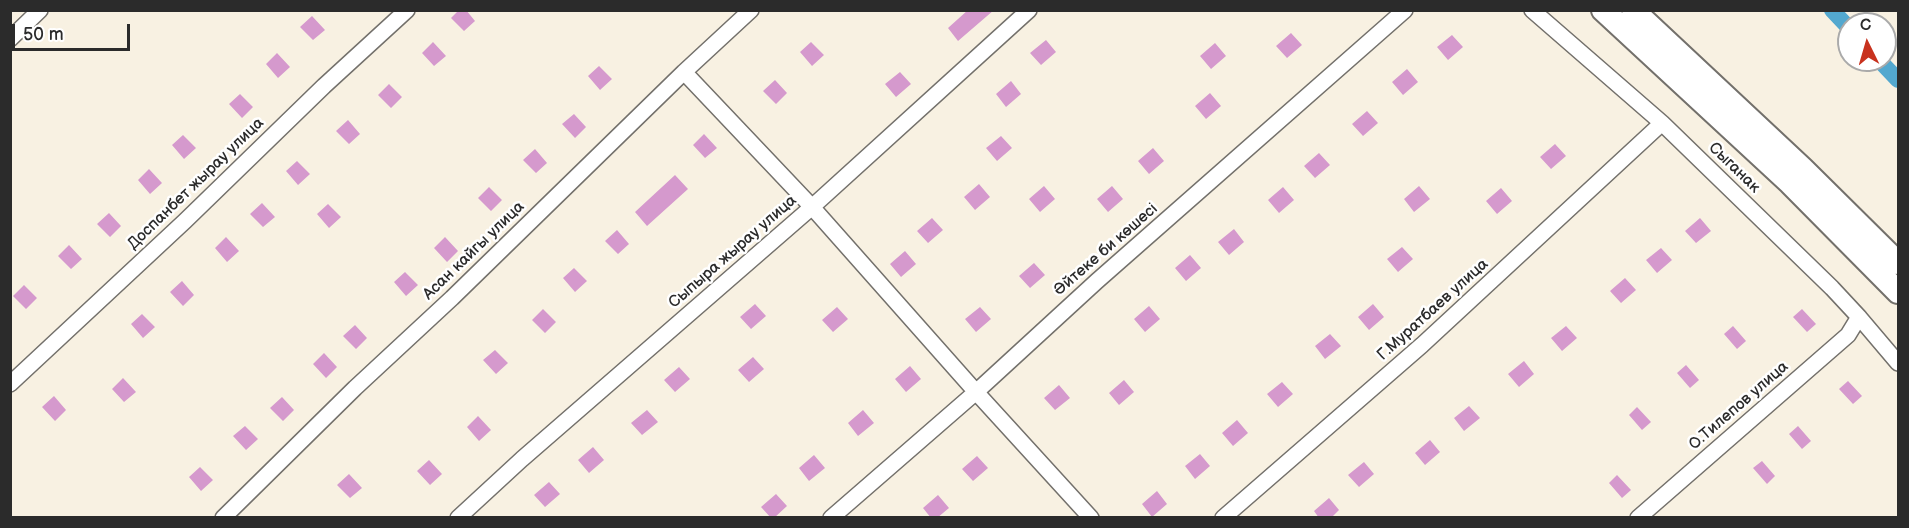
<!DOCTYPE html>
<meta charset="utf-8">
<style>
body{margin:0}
#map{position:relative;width:1909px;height:528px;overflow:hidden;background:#f8f1e2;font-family:"Balsamiq Sans",sans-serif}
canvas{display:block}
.frame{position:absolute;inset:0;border:12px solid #2b2b2b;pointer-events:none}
.north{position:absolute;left:1837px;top:12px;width:60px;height:60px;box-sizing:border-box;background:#fff;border:2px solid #aaa;border-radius:50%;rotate:355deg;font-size:16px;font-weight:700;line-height:24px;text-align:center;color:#2b2b2b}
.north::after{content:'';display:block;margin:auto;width:21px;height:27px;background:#c8321e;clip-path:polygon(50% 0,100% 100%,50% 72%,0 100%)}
.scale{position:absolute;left:12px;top:24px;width:118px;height:27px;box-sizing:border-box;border:3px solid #2b2b2b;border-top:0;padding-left:8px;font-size:18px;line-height:21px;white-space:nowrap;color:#2b2b2b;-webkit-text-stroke:4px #fff;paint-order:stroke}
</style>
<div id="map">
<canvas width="1909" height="528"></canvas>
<div class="frame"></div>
<div class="north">С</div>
<div class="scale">50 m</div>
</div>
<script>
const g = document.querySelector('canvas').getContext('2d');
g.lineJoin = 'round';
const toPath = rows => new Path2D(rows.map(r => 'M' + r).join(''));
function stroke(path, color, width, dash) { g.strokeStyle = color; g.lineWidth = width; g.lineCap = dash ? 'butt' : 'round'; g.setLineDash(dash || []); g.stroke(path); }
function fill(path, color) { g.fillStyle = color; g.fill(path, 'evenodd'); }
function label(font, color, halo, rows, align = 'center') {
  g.font = font + ' "Balsamiq Sans",sans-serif'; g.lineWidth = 5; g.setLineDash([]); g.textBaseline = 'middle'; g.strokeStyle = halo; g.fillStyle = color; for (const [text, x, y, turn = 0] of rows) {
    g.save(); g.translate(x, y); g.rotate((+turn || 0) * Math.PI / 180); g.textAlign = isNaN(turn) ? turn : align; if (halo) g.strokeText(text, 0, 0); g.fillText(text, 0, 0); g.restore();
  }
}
const canal = toPath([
 [1832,10,1849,28],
 [1879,60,1898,80]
]);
const building = toPath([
 [459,10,466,10,475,21,464,31,451,18],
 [968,10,994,10,958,41,948,28],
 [312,16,325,30,313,40,300,27],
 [1291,33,1302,45,1287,58,1276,46],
 [1452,35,1463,47,1448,60,1437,47],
 [1046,40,1056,52,1041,65,1030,53],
 [433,42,446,56,434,66,422,53],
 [811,42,824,55,812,66,800,52],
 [1215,43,1226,56,1211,69,1200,56],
 [277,53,290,67,278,78,266,64],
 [599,66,612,79,600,90,588,76],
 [1407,69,1418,82,1403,95,1392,82],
 [900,72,911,84,896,97,885,84],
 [775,80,787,93,776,104,763,91],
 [1011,81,1021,94,1006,107,996,94],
 [389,84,402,97,391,108,378,95],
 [1210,93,1221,106,1206,119,1195,106],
 [240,94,253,107,242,118,229,104],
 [1367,111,1378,123,1363,136,1352,124],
 [574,114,586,127,575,138,562,124],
 [348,120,360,134,349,144,336,131],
 [704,134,717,148,705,158,693,145],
 [183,135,196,148,184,159,172,145],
 [1001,136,1012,148,997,161,986,148],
 [1555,144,1566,156,1551,169,1540,157],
 [1153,148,1164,161,1149,174,1138,161],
 [535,149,547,163,536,173,523,160],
 [1319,153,1330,165,1315,178,1304,166],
 [297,161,310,174,298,185,286,171],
 [149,169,162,183,150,194,138,180],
 [675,175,688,189,647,226,635,212],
 [979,184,990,197,975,210,964,197],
 [1044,186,1055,199,1040,212,1029,199],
 [1112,186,1123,199,1108,212,1097,199],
 [1419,186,1430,199,1414,212,1404,199],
 [489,187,502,200,491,211,478,198],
 [1283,187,1294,200,1279,213,1268,200],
 [1501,188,1512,201,1497,214,1486,201],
 [262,203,275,217,263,227,250,214],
 [328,204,341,217,329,228,317,214],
 [109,213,121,226,110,237,97,224],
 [932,218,943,230,928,243,917,231],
 [1700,218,1711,231,1696,243,1685,231],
 [1234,229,1244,242,1229,255,1218,242],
 [617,230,629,244,618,254,605,241],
 [226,237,239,251,227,262,215,248],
 [445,237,458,251,447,262,434,248],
 [69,245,82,259,71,269,58,256],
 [1402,247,1413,259,1398,272,1387,259],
 [1661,248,1672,260,1657,273,1646,260],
 [905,251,916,264,901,277,890,264],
 [1190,255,1201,268,1186,281,1175,268],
 [1034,263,1045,275,1030,288,1019,276],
 [574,268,587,281,575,292,563,278],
 [405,272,418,285,406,296,394,282],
 [1625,278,1636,290,1621,303,1610,291],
 [182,281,194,295,183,306,170,292],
 [24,285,37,298,26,309,13,296],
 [755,304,766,316,751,329,740,317],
 [1373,304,1384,317,1369,330,1358,317],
 [1149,306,1160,319,1145,332,1134,319],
 [837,307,848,319,833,332,822,320],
 [980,307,991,319,976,332,965,319],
 [543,309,556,322,545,333,532,320],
 [1802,309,1816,324,1807,332,1793,317],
 [142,314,155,327,143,338,131,324],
 [355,325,367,338,356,349,343,336],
 [1566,326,1577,338,1562,351,1551,338],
 [1733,326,1746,341,1737,349,1724,334],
 [1330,334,1341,346,1325,359,1315,346],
 [495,350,508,363,496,374,483,360],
 [324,353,337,367,326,378,313,364],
 [753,357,764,369,749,382,738,370],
 [1524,361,1534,374,1519,387,1508,374],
 [1686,365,1699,380,1690,388,1677,373],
 [910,366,921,379,906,392,895,379],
 [679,367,690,379,675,392,664,380],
 [123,378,136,392,124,402,112,389],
 [1124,380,1134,392,1119,405,1109,393],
 [1848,381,1862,396,1853,404,1839,389],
 [1282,382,1293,394,1278,407,1267,394],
 [1059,385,1070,398,1055,410,1044,398],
 [54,396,66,410,55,421,42,407],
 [282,397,294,410,283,421,270,408],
 [1469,406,1480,418,1464,431,1454,418],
 [1637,407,1651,422,1642,430,1629,415],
 [647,410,658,422,642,435,631,423],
 [863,410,874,423,858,436,848,423],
 [478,416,491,430,479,441,467,427],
 [1237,420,1248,433,1233,446,1222,433],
 [245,426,258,439,246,450,233,436],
 [1798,426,1811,441,1802,449,1789,434],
 [1430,440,1440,452,1425,465,1415,453],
 [593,447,604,460,589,473,578,460],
 [1200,454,1210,466,1195,479,1185,466],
 [814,455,825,468,809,481,799,468],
 [977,456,988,468,973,481,962,469],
 [429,460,442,474,430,485,417,471],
 [1762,461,1775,476,1767,484,1753,468],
 [1364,462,1374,474,1359,487,1348,475],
 [200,467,213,480,201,491,189,477],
 [349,474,362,488,350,498,337,485],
 [1617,475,1631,490,1622,498,1609,483],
 [549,482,560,494,545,507,534,495],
 [1157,491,1167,504,1152,517,1142,504],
 [776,494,787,506,774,518,771,518,761,507],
 [938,495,949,508,937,518,931,518,923,508],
 [1329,498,1339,510,1331,518,1319,518,1314,511]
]);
const minor = toPath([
 [1532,10,1662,123,1832,288,1859,317,1898,363],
 [10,39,40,10],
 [684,72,812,207,976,392,1091,518],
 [10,384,185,221,324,86,407,10],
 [223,518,355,388,452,298,684,72,751,10],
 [458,518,522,459,812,207,1029,10],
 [831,518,976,392,1097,281,1405,10],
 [1223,518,1422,345,1662,123],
 [1638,518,1848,335,1859,317]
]);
const highway = toPath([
 [1603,10,1790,183,1898,292],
 [1633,10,1803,169,1898,263]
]);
const streetNames = [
 ["Сыганак",1734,168,44],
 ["Доспанбет жырау улица",196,184,-44],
 ["Әйтеке би көшесі",1106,250,-41],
 ["Асан кайгы улица",474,251,-44],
 ["Сыпыра жырау улица",733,252,-41],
 ["Г.Муратбаев улица",1433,310,-42],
 ["О.Тилепов улица",1739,406,-41]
];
stroke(canal, '#53a8cf', 16);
fill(building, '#d599cd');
stroke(minor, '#73706b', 18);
stroke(highway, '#73706b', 26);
stroke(minor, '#fff', 15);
stroke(highway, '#fff', 22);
label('16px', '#2b2b2b', '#fff', streetNames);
</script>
